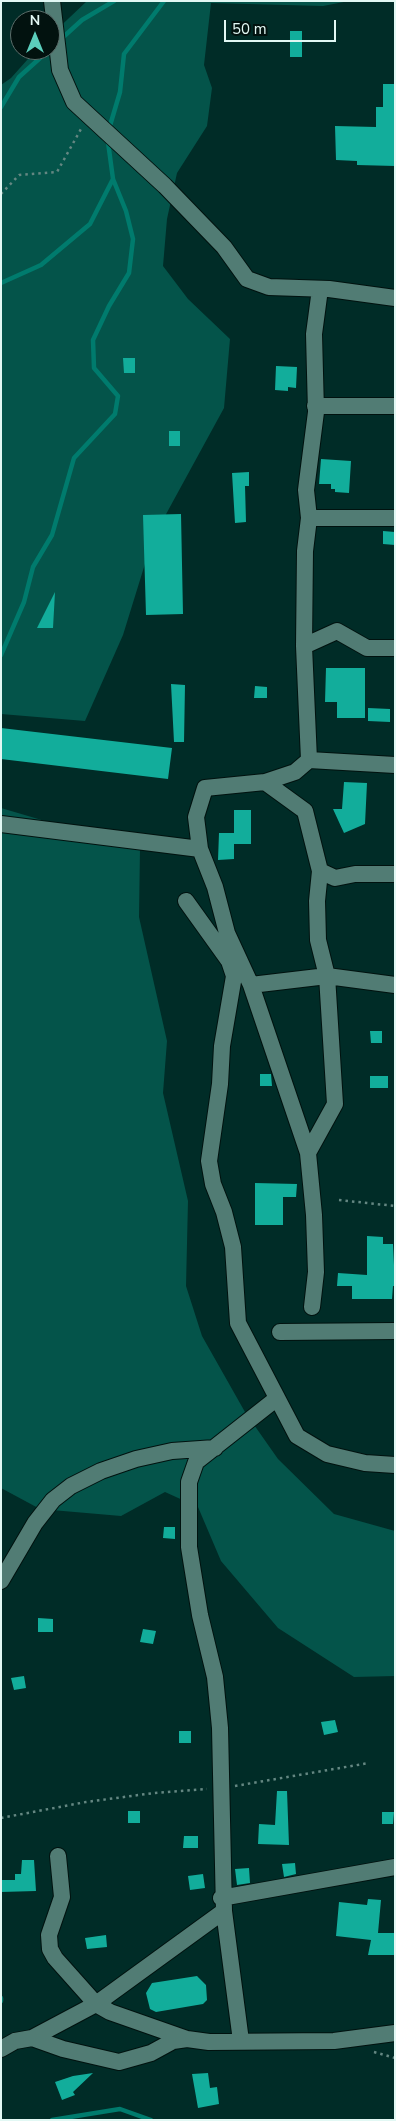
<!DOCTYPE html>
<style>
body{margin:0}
#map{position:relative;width:396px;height:2121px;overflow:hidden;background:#002c27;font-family:"Nunito Sans",sans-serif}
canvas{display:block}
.frame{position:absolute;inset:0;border:2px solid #e2f8f4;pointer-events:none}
.north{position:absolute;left:10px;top:10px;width:50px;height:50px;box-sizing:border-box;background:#02120f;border:1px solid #5c6e6b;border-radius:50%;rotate:0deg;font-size:14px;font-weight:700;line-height:20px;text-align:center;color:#e2f8f4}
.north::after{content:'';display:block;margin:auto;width:18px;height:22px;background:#5bcebc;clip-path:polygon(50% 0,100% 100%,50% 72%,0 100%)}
.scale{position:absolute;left:224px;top:20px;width:112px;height:22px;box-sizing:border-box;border:2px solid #e2f8f4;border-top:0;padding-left:6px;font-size:15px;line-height:18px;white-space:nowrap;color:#e2f8f4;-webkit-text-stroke:4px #02120f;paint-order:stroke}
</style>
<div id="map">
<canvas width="396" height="2121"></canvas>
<div class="frame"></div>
<div class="north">N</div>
<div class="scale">50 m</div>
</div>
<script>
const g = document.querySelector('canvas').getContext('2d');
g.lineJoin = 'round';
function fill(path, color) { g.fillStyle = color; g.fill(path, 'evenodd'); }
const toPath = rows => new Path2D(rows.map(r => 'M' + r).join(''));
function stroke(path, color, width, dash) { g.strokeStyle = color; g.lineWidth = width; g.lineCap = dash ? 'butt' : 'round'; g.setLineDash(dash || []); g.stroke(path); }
const green = toPath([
 [87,1,349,1,323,6,211,3,204,65,212,88,207,126,177,173,167,219,163,266,188,299,230,339,224,408,153,538,123,635,85,721,1,714,1,85,11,78,36,50,50,50,50,36],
 [1,808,140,849,139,917,167,1041,163,1093,188,1201,186,1286,202,1336,245,1412,278,1459,334,1514,395,1531,395,1676,354,1677,278,1628,221,1561,198,1507,165,1492,121,1516,40,1509,1,1488]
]);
const stream = toPath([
 [60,40,82,20,114,1],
 [1,107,19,77,49,50],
 [109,129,120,92,124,54,164,1],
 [1,283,41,265,90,224,113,179],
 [1,655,24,602,33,567,52,535,74,458,115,414,118,396,94,368,93,340,109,306,129,273,133,239,126,211,113,179,108,142],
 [1,1998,1,2001],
 [52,2120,120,2109,151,2120]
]);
const building = toPath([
 [290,31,302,31,302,57,290,57],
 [383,84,395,84,395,166,357,165,357,161,336,160,335,126,376,127,376,107,383,107],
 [123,358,135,358,135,373,124,373],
 [276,366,297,367,296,388,288,387,288,391,275,390],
 [169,431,180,431,180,446,169,446],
 [321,459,351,461,349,493,335,492,335,489,331,489,331,484,319,484],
 [249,472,249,486,245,486,246,522,235,523,232,473],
 [181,514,183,614,146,615,143,515],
 [383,531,395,532,395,545,383,544],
 [55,592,53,628,37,628],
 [326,668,365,668,365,718,337,718,337,702,325,702],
 [171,684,185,685,184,742,174,742],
 [255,686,267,687,267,698,254,698],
 [368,708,390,709,390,722,368,721],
 [1,728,172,748,168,779,1,759],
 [344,782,367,783,365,824,344,833,333,809,342,809],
 [234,810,251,810,251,844,234,844,234,859,218,860,219,833,234,833],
 [370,1031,382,1031,382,1043,371,1043],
 [260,1074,271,1074,272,1086,260,1086],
 [370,1076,388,1076,388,1088,370,1088],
 [255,1183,297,1184,296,1197,283,1197,283,1225,255,1225],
 [367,1236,383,1237,383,1244,393,1244,395,1286,393,1286,392,1299,352,1299,352,1286,337,1286,338,1273,367,1275],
 [164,1527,175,1527,175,1539,163,1538],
 [38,1618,53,1619,53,1632,38,1632],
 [143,1629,156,1631,153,1644,140,1642],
 [24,1676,26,1688,14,1690,11,1678],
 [335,1720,338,1732,324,1735,321,1722],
 [179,1731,191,1731,191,1743,179,1743],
 [277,1791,287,1791,289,1845,258,1844,259,1824,275,1825],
 [128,1811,140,1811,140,1823,128,1823],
 [382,1812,394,1812,393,1824,382,1824],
 [184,1836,198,1836,198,1848,183,1848],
 [22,1860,34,1860,36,1891,1,1892,1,1880,15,1880,15,1874,21,1874],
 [295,1863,296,1874,284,1877,282,1864],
 [249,1868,250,1883,237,1885,235,1869],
 [203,1874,205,1888,190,1890,188,1876],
 [368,1899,381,1900,378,1933,395,1933,395,1955,368,1955,371,1940,336,1936,339,1902,367,1905],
 [106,1935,107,1947,87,1949,85,1938],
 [197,1976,206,1985,207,2000,203,2004,156,2012,150,2009,146,1993,152,1983],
 [93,2073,73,2092,75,2095,62,2100,55,2082,73,2076],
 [208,2073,210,2088,217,2087,219,2104,198,2108,192,2074]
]);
const path = toPath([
 [1,194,19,175,57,172,81,129],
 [339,1200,395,1206],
 [235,1786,369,1763],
 [1,1818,86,1802,154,1793,207,1789],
 [374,2052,395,2058]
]);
const minor = toPath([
 [52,1,60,70,74,102,165,186,224,247,247,279,269,287,329,289,395,298],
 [315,406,395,406],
 [309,518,395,518],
 [304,646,305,551,309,518,306,490,316,412,314,334,320,289],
 [309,760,395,765],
 [265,782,305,811,320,871,335,878,355,874,395,874],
 [1,824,200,849],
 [186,901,229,961,234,976,222,1046,220,1084,209,1161,213,1184,224,1212,233,1247,238,1323,297,1436,327,1454,365,1463,395,1465],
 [251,985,327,976,395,985],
 [308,1153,335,1104,327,976,318,940,317,901,320,871],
 [312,1307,316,1272,314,1215,308,1153,251,985,227,933,215,887,200,849,196,817,205,788,265,782,295,772,309,760,304,646,337,631,367,648,395,648],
 [280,1332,395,1331],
 [1,1581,35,1523,53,1500,71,1486,101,1471,136,1459,172,1451,215,1448],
 [58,1856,62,1897,49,1935,50,1949,55,1958,96,2004,110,2012,187,2039],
 [221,1898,395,1867],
 [32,2038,96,2004,224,1911],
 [241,2041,224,1911,220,1728,215,1677,200,1615,189,1547,189,1482,196,1462,276,1399],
 [1,2049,15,2041,32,2038,63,2049,119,2062,151,2053,173,2041,187,2039,209,2042,334,2041,395,2033]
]);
fill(green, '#04544a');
stroke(stream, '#007b6d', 4.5);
fill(building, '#12ad9b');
stroke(minor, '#00120f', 18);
stroke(path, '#648782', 2.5, [2.5, 4]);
stroke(minor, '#517c74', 16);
</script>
